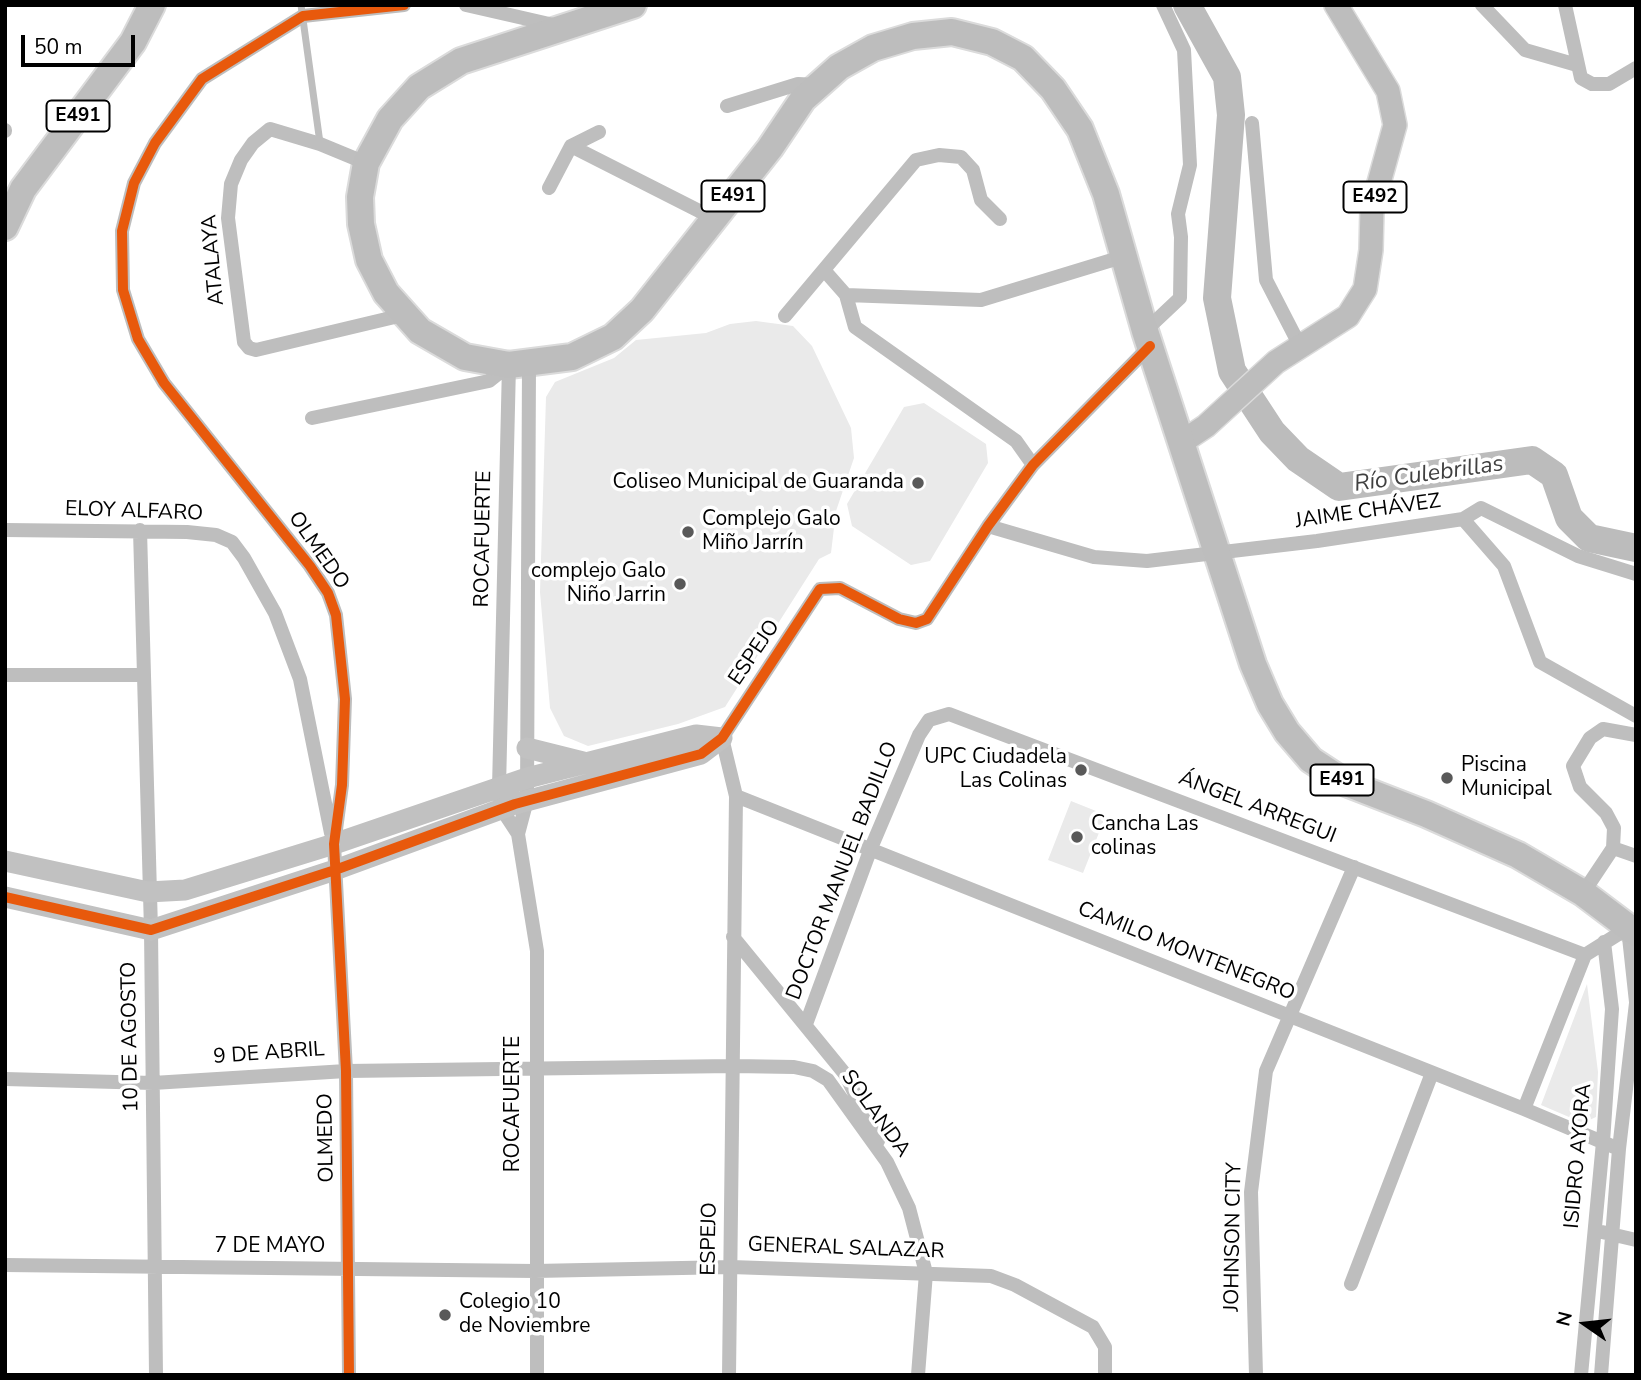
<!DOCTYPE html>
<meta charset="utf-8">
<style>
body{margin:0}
#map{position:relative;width:1641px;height:1380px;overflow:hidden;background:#fff;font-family:"Nunito Sans",sans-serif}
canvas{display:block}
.frame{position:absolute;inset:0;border:7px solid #000;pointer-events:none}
.north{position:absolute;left:1550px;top:1289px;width:70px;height:70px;-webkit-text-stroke:5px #fff;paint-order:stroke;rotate:284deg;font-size:19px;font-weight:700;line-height:28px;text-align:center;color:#000}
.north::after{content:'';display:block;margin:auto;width:24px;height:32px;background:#000;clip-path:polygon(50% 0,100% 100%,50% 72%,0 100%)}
.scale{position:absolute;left:21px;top:35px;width:114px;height:32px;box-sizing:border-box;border:4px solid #000;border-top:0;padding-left:9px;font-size:21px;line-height:24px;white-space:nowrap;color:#000;-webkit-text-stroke:5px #fff;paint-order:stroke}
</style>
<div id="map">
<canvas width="1641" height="1380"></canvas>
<div class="frame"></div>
<div class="north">N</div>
<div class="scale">50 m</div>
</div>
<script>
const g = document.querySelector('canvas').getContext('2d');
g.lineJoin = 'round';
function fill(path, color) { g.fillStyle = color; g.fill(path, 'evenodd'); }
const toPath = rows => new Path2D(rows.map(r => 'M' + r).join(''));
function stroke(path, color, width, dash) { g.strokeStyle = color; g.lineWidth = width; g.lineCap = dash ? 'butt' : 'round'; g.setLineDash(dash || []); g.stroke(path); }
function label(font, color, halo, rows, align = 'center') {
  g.font = font + ' "Nunito Sans",sans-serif'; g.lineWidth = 7; g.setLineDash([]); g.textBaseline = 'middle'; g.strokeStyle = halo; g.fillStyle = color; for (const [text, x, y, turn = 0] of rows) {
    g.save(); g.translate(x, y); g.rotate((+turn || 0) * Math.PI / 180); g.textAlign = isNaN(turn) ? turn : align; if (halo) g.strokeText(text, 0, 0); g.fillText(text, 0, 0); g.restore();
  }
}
const green = toPath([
 [756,321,793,326,812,346,851,428,854,458,836,511,831,553,819,559,725,707,678,724,588,746,564,736,550,708,540,592,546,397,555,382,614,358,636,340,706,333,730,324],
 [924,403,986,444,988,463,930,561,911,565,852,526,847,504,904,407],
 [1071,801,1106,815,1083,873,1048,860],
 [1587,984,1598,1072,1596,1117,1583,1123,1541,1105]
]);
const river = toPath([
 [1187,5,1227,77,1231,115,1217,298,1232,371,1272,432,1298,459,1339,487,1532,460,1554,475,1569,518,1589,538,1636,548]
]);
const lane = toPath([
 [301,5,320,143]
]);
const street = toPath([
 [466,5,558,26],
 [1482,5,1525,50,1577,65],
 [1565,5,1581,78,1592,84,1609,84,1636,68],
 [727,106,798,84,817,85],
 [1252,123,1266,280,1300,346],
 [5,130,5,131],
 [571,146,715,219],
 [366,163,320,144,270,129,253,143,241,160,231,184,228,218,244,342,249,348,256,350,403,315],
 [549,188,571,146,599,132],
 [824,270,846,295,981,300,1122,257],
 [846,295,855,327,1016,441,1033,465],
 [785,316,916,160,939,155,961,157,973,170,981,200,1000,219],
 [1145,331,1180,298,1181,237,1178,214,1190,165,1184,50,1163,5],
 [509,365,499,788,501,808,518,834,527,800,529,364],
 [312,418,489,381,509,365],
 [1463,519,1504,566,1540,662,1636,716],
 [988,526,1094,557,1147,561,1317,541,1463,519,1481,508,1578,556,1636,574],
 [5,530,187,532,216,535,232,542,244,558,275,613,300,679,331,833],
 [140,530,151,930,156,1375],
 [5,675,143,675],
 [736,796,1524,1109,1619,1149],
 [518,834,537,951,537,1375],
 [1613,848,1636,856],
 [1583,893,1613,848,1614,828,1606,813,1580,787,1573,766,1590,738,1603,729,1636,735],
 [733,937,845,1074,878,1141],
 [806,1024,871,848,919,735,929,720,949,714,1585,955],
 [5,1079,153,1083,346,1071,734,1066,794,1067,813,1071,828,1080,887,1162,909,1208,926,1273,918,1375],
 [1524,1109,1585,955,1628,928,1636,1002],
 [1602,1232,1636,1240],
 [5,1265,535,1271,731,1267,991,1276,1015,1285,1093,1327,1105,1347,1105,1375],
 [1351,1284,1432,1073],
 [349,1375,346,1071,334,844,342,785,345,699,336,615,328,593,310,566,164,383,138,339,123,290,122,231,134,183,155,143,202,79,303,16,404,5],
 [729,1375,736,796,722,738,820,589,840,588,899,619,916,623,927,619,988,526,1033,465,1150,346],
 [1256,1375,1251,1192,1266,1071,1354,867],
 [1581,1375,1603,1142,1612,1009,1604,942],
 [1601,1375,1619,1149,1636,1003]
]);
const secondary = toPath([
 [527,748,583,762],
 [5,861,148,892,185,890,334,844,527,778,696,735,722,738],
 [5,897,151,930,335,870,515,804,701,754,722,738]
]);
const primary = toPath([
 [1182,442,1206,426,1276,362,1348,316,1365,289,1371,250,1372,208,1395,125,1388,91,1336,5]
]);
const highway = toPath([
 [633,5,461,61,419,87,390,119,366,163,360,197,361,224,369,260,386,293,420,331,465,357,509,365,572,357,613,337,642,310,770,148,803,99,839,67,873,48,913,36,952,32,992,42,1023,58,1053,89,1080,129,1106,194,1145,331,1253,664,1270,704,1287,732,1311,760,1346,783,1426,814,1518,855,1583,893,1636,933],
 [5,227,23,189,133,42,152,5]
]);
const cycleway = toPath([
 [5,897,151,930,335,870,515,804,701,754,722,738,820,589,840,588,899,619,916,623,927,619,988,526,1033,465,1150,346],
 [349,1375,346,1071,334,844,342,785,345,699,336,615,328,593,310,566,164,383,138,339,123,290,122,231,134,183,155,143,202,79,303,16,404,5]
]);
const markers = [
 [918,483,7,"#595959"],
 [688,532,7,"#595959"],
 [680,584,7,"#595959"],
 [1081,770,7,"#595959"],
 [1447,778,7,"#595959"],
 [1077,837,7,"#595959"],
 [445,1315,7,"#595959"]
];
const shields = [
 [78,116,63],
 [733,196,63],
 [1375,197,63],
 [1342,780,63]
];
const shieldNames = [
 ["E491",78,116],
 ["E491",733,196],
 ["E492",1375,197],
 ["E491",1342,780]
];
const streetNames = [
 ["ATALAYA",214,260,-95],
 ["ELOY ALFARO",134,512,2],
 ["JAIME CHÁVEZ",1368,512,-8],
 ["ROCAFUERTE",484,539,-89],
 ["OLMEDO",318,551,55],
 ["ESPEJO",755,653,-56],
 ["ÁNGEL ARREGUI",1257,808,21],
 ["DOCTOR MANUEL BADILLO",843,871,-69],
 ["CAMILO MONTENEGRO",1186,952,22],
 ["10 DE AGOSTO",131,1037,-91],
 ["9 DE ABRIL",269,1054,-4],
 ["ROCAFUERTE",514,1104,-90],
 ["SOLANDA",875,1114,54],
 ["OLMEDO",327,1138,-91],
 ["ISIDRO AYORA",1579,1156,-85],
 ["JOHNSON CITY",1234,1237,-89],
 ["ESPEJO",710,1239,-89],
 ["7 DE MAYO",270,1247],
 ["GENERAL SALAZAR",846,1249,2]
];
const poiNames = [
 ["Coliseo Municipal de Guaranda",904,483,"right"],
 ["Complejo Galo",702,520],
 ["Miño Jarrín",702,544],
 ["complejo Galo",666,572,"right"],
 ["Niño Jarrin",666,596,"right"],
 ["UPC Ciudadela",1067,758,"right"],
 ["Las Colinas",1067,782,"right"],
 ["Piscina",1461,766],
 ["Municipal",1461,790],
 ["Cancha Las",1091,825],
 ["colinas",1091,849],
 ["Colegio 10",459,1303],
 ["de Noviembre",459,1327]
];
const waterNames = [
 ["Río Culebrillas",1429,475,-8]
];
fill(green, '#eaeaea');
stroke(river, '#bcbcbc', 28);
stroke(primary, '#dbdbdb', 26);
stroke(highway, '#dbdbdb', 30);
stroke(lane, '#bebebe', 7);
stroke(street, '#bebebe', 14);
stroke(secondary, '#c1c1c1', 21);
stroke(primary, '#bdbdbd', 23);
stroke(highway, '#bdbdbd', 26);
stroke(cycleway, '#e8590c', 10);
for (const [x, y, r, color] of markers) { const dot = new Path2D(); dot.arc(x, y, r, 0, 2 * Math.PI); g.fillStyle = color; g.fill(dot); stroke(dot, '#fff', 2.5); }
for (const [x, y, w] of shields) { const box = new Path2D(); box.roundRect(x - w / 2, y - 15.5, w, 31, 5); g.fillStyle = '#fff'; g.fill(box); stroke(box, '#000', 2); }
label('bold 19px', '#000', null, shieldNames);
label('21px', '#000', '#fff', streetNames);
label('21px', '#000', '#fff', poiNames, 'left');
label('italic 23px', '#404040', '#fff', waterNames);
</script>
